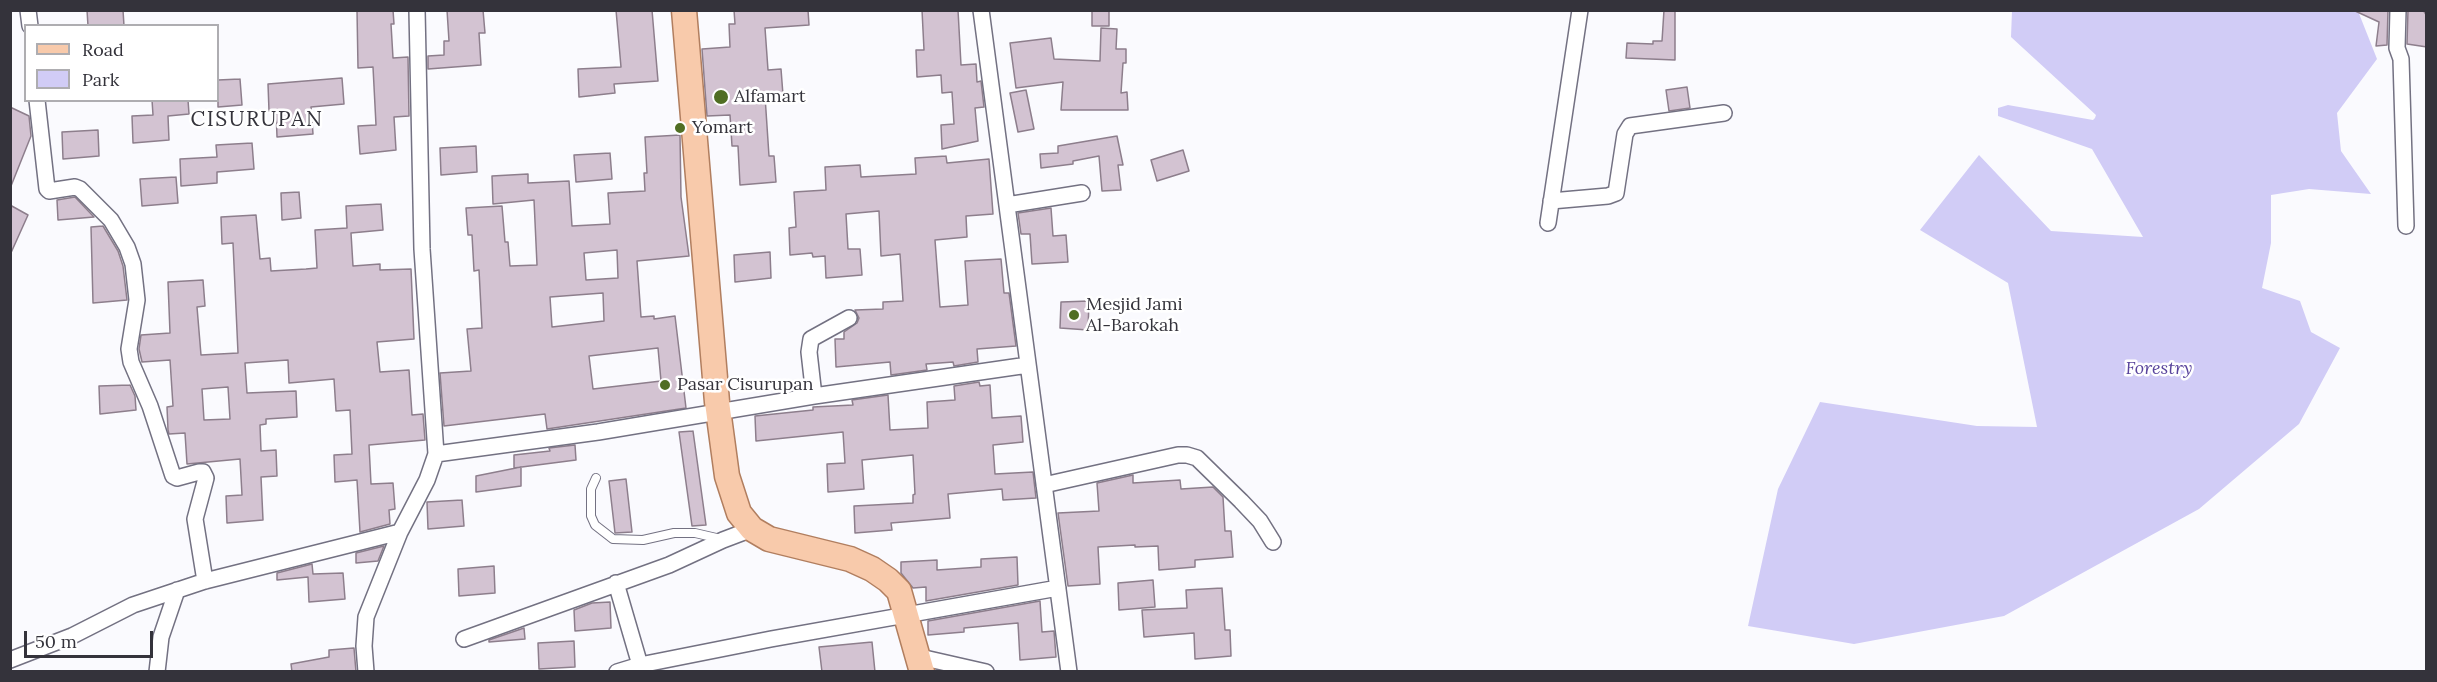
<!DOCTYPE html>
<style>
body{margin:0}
#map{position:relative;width:2437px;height:682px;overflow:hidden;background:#fafafe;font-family:Lora,serif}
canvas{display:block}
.frame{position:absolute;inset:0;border:12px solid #34333b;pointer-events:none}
.legend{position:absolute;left:24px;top:24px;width:195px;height:78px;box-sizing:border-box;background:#fff;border:2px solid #aeadb1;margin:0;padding:8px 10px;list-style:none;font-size:18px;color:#34333b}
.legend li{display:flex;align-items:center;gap:12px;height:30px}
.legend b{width:30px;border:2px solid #aeadb1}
.scale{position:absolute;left:24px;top:631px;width:129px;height:27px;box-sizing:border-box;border:3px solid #34333b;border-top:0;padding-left:8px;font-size:18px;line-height:21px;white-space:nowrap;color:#34333b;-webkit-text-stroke:4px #fff;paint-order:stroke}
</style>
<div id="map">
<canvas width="2437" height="682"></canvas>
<div class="frame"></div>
<ul class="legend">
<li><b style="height:8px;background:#f8caab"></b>Road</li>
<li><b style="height:16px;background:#d1ccf6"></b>Park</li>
</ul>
<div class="scale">50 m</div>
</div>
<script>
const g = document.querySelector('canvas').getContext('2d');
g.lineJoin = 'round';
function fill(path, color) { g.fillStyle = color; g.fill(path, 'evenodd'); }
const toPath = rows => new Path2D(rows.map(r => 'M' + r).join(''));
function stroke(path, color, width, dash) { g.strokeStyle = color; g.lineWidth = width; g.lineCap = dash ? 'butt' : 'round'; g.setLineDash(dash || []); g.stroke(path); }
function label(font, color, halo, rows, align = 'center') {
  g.font = font + ' Lora,serif'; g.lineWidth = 5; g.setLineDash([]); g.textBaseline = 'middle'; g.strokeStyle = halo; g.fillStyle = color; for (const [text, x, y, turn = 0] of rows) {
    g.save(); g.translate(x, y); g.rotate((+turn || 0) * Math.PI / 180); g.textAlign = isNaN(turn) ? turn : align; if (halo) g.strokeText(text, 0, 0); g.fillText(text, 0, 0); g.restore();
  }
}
const green = toPath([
 [2012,11,2358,11,2377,59,2337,113,2341,151,2371,194,2309,189,2271,195,2271,243,2262,288,2300,301,2311,332,2340,348,2299,424,2199,509,2004,616,1854,644,1748,626,1778,489,1820,402,1977,426,2037,427,2008,283,1920,230,1979,155,2051,231,2143,237,2092,149,1998,116,1998,108,2008,105,2093,120,2095,118,2096,115,2011,37]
]);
const building = toPath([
 [87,10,123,10,124,26,88,26,87,10],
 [357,10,393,10,394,24,391,24,393,58,408,57,409,116,394,117,396,150,360,154,358,126,376,125,373,67,358,68,357,10],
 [447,10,483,10,485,33,479,33,481,65,428,69,428,56,444,55,444,41,449,41,447,10],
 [616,10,652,10,658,81,614,84,615,93,579,97,578,69,621,67,616,10],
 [734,10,808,10,809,25,765,28,768,70,781,69,783,95,765,96,769,156,774,156,776,182,740,185,738,146,732,146,730,115,707,116,702,49,730,47,729,24,735,24,734,10],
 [922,10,958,10,961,65,976,64,977,82,981,81,984,107,975,108,978,141,942,149,941,125,954,124,952,92,942,93,941,75,917,77,916,50,924,50,922,10],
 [1092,10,1109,10,1109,26,1092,26,1092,10],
 [1664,10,1675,11,1675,60,1626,58,1627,43,1653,44,1653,41,1662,41,1664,10],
 [2353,10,2388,10,2387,45,2376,46,2379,22,2353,10],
 [2408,10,2423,10,2427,16,2427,47,2407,44,2408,10],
 [1101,28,1117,29,1116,49,1126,49,1126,63,1123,63,1121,93,1127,92,1128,110,1061,110,1063,82,1016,88,1010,43,1051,38,1054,59,1100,61,1101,28],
 [342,78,344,104,311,107,313,134,277,137,276,110,269,111,268,84,342,78],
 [240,79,242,105,218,107,218,80,240,79],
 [1687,87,1690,108,1669,111,1666,90,1687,87],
 [1026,90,1034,129,1018,132,1010,93,1026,90],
 [152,100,188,100,189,114,168,116,169,140,133,143,132,116,153,115,152,100],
 [10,107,29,116,31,136,11,186,10,107],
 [98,130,99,156,63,159,62,132,98,130],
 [680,135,681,197,689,256,637,261,641,317,654,316,654,319,675,316,686,408,547,429,545,414,444,426,440,373,471,371,467,329,482,328,479,270,474,271,472,235,468,235,466,208,502,206,505,242,508,242,510,266,537,265,534,200,493,204,492,176,528,174,528,183,569,181,572,226,610,224,608,193,645,191,644,173,647,173,645,137,680,135],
 [617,250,618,278,586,280,584,253,617,250],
 [603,293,604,321,552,327,550,297,603,293],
 [658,348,661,381,593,389,589,356,658,348],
 [1117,136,1123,165,1118,165,1121,190,1102,191,1099,156,1073,161,1073,164,1041,168,1040,154,1058,153,1058,146,1117,136],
 [252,143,254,169,217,172,217,183,181,186,180,159,217,157,216,145,252,143],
 [476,146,477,172,441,175,440,148,476,146],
 [1183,150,1189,171,1157,181,1151,160,1183,150],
 [610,153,612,179,576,182,574,155,610,153],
 [946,156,947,163,989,159,993,214,966,216,967,237,935,240,940,307,968,305,965,261,1001,259,1004,293,1009,293,1016,346,977,349,978,362,954,366,953,362,926,364,927,370,891,375,890,362,836,367,835,339,844,339,844,332,857,323,859,318,855,310,883,309,883,302,903,301,900,254,881,256,879,211,846,214,848,249,860,249,862,275,826,278,825,256,813,257,812,253,790,255,789,228,796,227,794,192,826,190,825,167,860,165,861,177,916,174,915,158,946,156],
 [176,177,178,203,142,206,140,179,176,177],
 [299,192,301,218,282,220,281,193,299,192],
 [75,197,94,217,58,220,57,200,75,197],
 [381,204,383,230,351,233,353,266,380,264,380,270,411,269,414,339,377,342,380,372,409,370,412,415,423,414,425,440,369,445,371,484,393,483,395,509,389,510,390,524,360,532,357,480,335,482,334,455,352,454,350,410,336,411,334,379,289,383,288,360,245,363,247,393,296,391,297,417,266,419,266,424,260,425,261,451,276,450,277,476,261,477,263,520,227,523,226,496,242,495,240,459,187,464,185,433,169,434,168,430,167,407,173,406,170,360,142,362,139,349,141,335,170,333,168,282,203,280,205,306,197,307,201,355,238,353,233,243,222,244,221,217,256,215,260,259,270,258,271,271,306,269,317,268,315,230,347,228,346,206,381,204],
 [228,387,230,419,204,420,202,389,228,387],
 [10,205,28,215,10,255,10,205],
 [1051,208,1053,236,1066,235,1068,262,1032,264,1030,234,1021,234,1018,213,1051,208],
 [103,226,118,251,123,266,127,300,93,303,91,227,103,226],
 [770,252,771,278,735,282,734,255,770,252],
 [1089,301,1088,330,1060,328,1061,302,1089,301],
 [979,382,980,386,990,385,992,418,1021,416,1023,442,993,445,995,474,1033,472,1036,498,1003,500,1002,489,948,494,950,518,891,523,892,530,855,533,854,506,913,503,913,495,915,494,913,455,862,460,864,489,828,492,827,464,845,463,843,432,756,441,755,416,813,410,813,407,853,405,852,400,888,395,890,430,928,428,927,402,955,400,954,386,979,382],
 [130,385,135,396,136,410,100,414,99,386,130,385],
 [693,431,706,525,692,526,679,432,693,431],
 [575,445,576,460,514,468,514,455,550,451,549,448,575,445],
 [521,467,521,486,476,492,476,476,521,467],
 [1133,475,1133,483,1180,480,1181,489,1213,487,1223,497,1225,531,1231,531,1233,557,1195,560,1195,567,1159,570,1158,546,1135,547,1135,545,1098,547,1100,584,1068,586,1058,513,1099,511,1097,483,1133,475],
 [626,479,632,532,615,533,609,481,626,479],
 [462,500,464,526,428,529,427,502,462,500],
 [384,546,378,561,356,563,356,553,384,546],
 [1017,557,1018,585,926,601,926,587,913,588,901,573,901,562,937,560,937,570,981,567,981,559,1017,557],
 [312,564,313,574,343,573,345,599,309,602,308,577,277,580,277,573,312,564],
 [494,566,495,593,459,596,458,569,494,566],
 [1153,580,1155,607,1119,610,1118,583,1153,580],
 [1222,588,1225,630,1230,630,1231,656,1195,659,1194,633,1144,637,1142,610,1187,608,1186,590,1222,588],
 [1040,601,1042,632,1054,631,1056,657,1020,660,1018,623,964,628,964,632,928,635,928,621,1040,601],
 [610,602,611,628,575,631,574,610,592,603,610,602],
 [524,628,525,639,489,642,489,640,524,628],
 [574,641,575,667,539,669,538,643,574,641],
 [872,642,875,672,822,672,819,647,872,642],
 [354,648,356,672,292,672,291,664,329,657,329,650,354,648]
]);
const service = toPath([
 [596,478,591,489,591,516,595,525,613,539,643,540,674,533,695,533,721,539]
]);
const minor = toPath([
 [28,10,30,26],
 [981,10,1069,672],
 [2398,10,2397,48,2401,59,2406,226],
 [37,100,47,189,49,191,75,187,80,189,111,220,127,247,133,264,137,300,129,349,131,362,150,406,173,476,177,478,199,472,203,472,206,478,195,519,205,581],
 [1551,201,1608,196,1616,193,1625,134,1630,126,1724,113],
 [1007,205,1082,193],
 [1548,223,1580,10],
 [814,396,809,352,811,339,849,318],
 [436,454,598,432,814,396,1028,365],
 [1044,485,1178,455,1187,455,1197,458,1241,501,1260,521,1273,542],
 [616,583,640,665,640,672],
 [464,639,669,565,723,540,752,529],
 [920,657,986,672],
 [10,660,72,636,133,605,205,581,400,532],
 [157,672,161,637,177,590],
 [366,672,364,646,366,617,400,532,427,480,436,454,422,249,417,10],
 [617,672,640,665,771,639,1058,588]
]);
const primary = toPath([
 [684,10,717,402,727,476,739,513,752,529,769,539,850,559,872,569,888,580,899,591,922,672]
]);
const markers = [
 [721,97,8,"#506e23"],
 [680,128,6,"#506e23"],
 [1074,315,6,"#506e23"],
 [665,385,6,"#506e23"]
];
const poiNames = [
 ["Alfamart",734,97],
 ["Yomart",692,128],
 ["Mesjid Jami",1086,305],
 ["Al-Barokah",1086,326],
 ["Pasar Cisurupan",677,385]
];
const parkNames = [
 ["Forestry",2159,369]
];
const quarterNames = [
 ["CISURUPAN",257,120]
];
fill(green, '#d1ccf6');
fill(building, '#d3c3d2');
stroke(building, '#8d7e8c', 1.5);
stroke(service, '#737182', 10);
stroke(minor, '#737182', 18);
stroke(primary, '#b17e5f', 27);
stroke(service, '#fff', 8);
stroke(minor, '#fff', 15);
stroke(primary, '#f8caab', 24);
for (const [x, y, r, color] of markers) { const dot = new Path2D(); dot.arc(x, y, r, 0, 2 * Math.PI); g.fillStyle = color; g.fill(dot); stroke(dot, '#fff', 2); }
label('18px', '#34333b', '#fff', poiNames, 'left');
label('italic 18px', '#59449c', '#fff', parkNames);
g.letterSpacing = '1.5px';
label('21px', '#34333b', '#fff', quarterNames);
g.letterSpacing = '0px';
</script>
